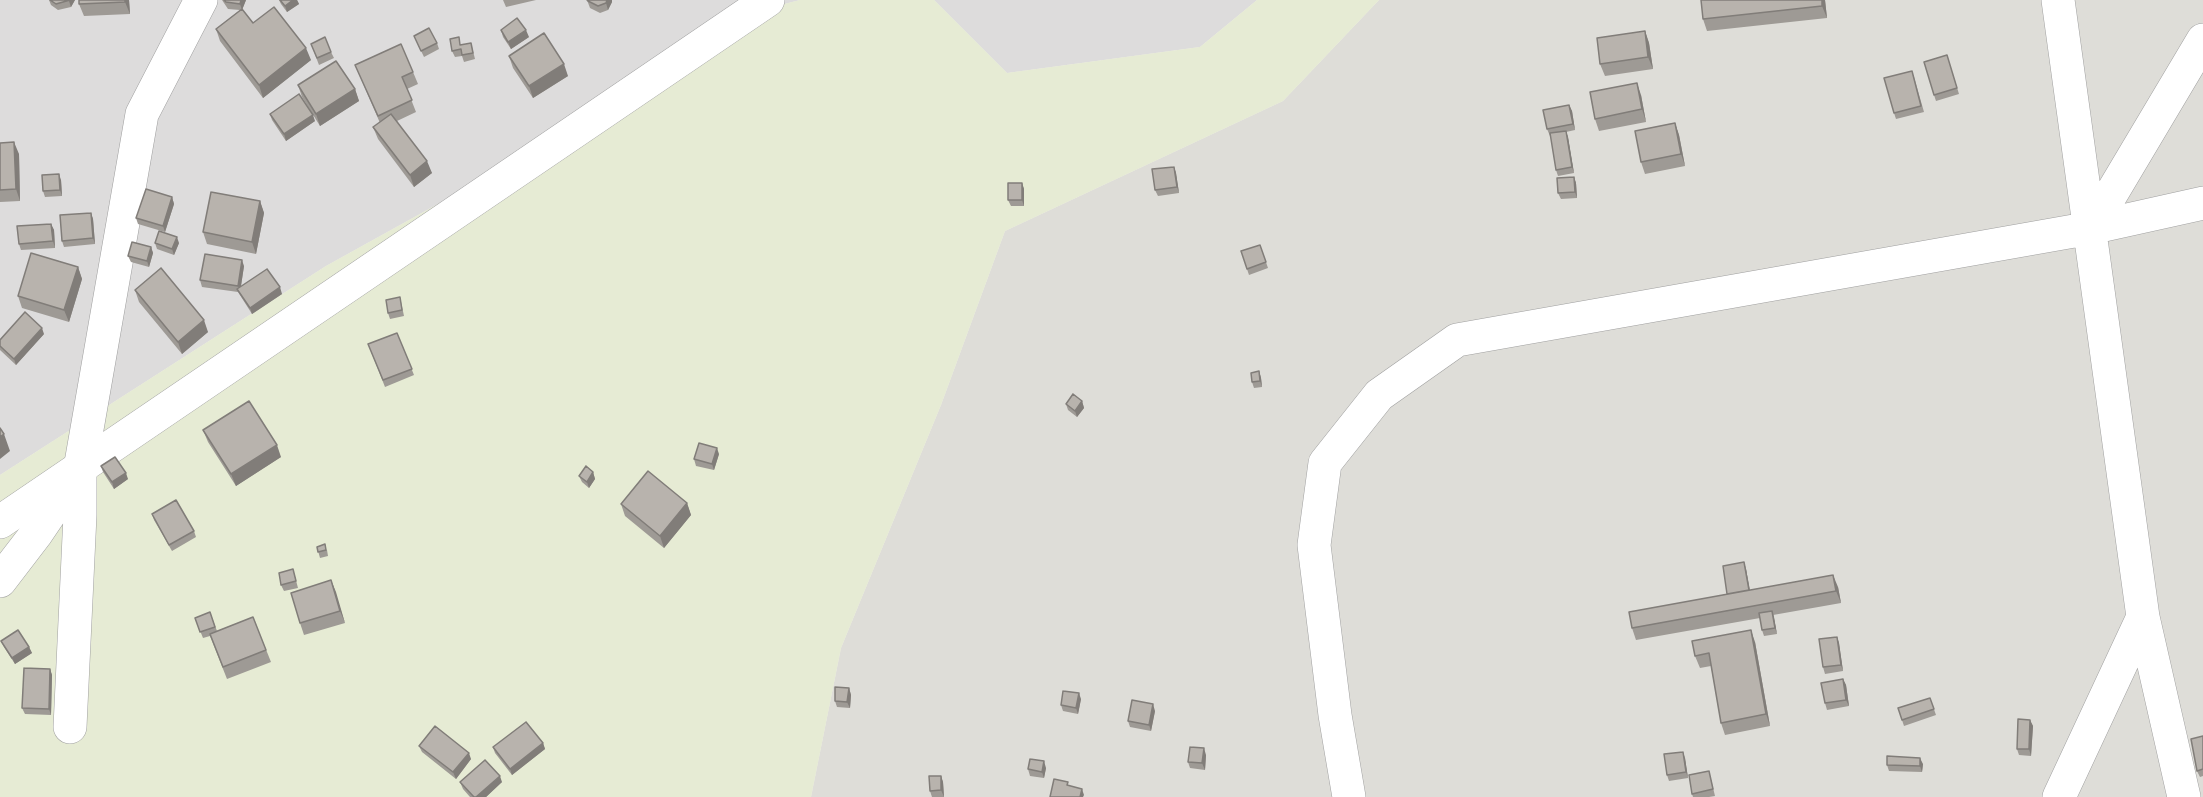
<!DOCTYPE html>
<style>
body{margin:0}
canvas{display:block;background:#efede7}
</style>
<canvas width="2203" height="797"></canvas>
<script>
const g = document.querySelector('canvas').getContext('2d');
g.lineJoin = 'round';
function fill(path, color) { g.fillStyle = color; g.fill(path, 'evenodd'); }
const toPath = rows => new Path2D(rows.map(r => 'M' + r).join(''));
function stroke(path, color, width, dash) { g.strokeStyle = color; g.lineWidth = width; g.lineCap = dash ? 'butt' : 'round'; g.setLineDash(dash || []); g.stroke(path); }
const residential = toPath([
 [0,0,800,0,726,19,447,199,326,266,0,475],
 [934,0,1257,0,1200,47,1007,73]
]);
const airport = toPath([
 [1379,0,2203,0,2203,797,811,797,841,648,941,405,1005,231,1283,101]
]);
const farmland = toPath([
 [800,0,934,0,1007,73,1200,47,1257,0,1379,0,1283,101,1005,231,941,405,841,648,811,797,0,797,0,475,326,266,447,199,726,19]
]);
const minor = toPath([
 [2058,0,2143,617,2184,797],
 [2091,228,2203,40],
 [0,581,36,534,80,469],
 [70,727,80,515,80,469,142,114,201,0],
 [1349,797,1335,715,1314,545,1325,463,1379,395,1457,340,2091,228,2203,203],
 [2059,797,2143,617]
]);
const tertiary = toPath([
 [0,522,768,0]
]);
const wall = toPath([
 [49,0,75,0,71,7,58,10,51,5],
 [79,0,129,0,130,14,84,16,79,4],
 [222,0,246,0,242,10,253,23,311,60,263,98,220,41,216,29,240,10,228,9],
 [279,0,297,0,299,4,287,12,281,4],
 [503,0,536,0,506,7],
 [587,0,612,0,612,2,608,10,600,13,590,8],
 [1825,0,1827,18,1707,31,1703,19],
 [501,30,529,37,511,49,503,37],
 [1645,31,1649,43,1653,69,1605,76,1600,64],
 [414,36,437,43,439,49,424,57],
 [471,43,475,59,464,62,462,56,455,57,452,51],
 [311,44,331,52,334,58,319,65],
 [1947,55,1959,94,1936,101,1934,95],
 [509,56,568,76,533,98,513,68],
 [355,65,413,72,418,84,407,89,416,112,397,121,432,173,414,187,378,139,373,127,380,123],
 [1914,77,1924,112,1896,119,1894,113],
 [298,85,355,89,359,101,320,126,302,97],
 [1641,95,1646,122,1599,131,1595,119],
 [1569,105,1572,111,1575,130,1566,132,1568,137,1574,173,1558,176,1556,170,1551,135,1550,136,1547,129],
 [270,114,315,121,286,141,272,120],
 [1675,123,1679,135,1685,166,1645,174,1641,162],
 [0,143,19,154,20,201,0,202],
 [1174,167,1176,173,1179,193,1158,196,1155,190],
 [1574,177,1576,183,1577,198,1561,199,1558,193],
 [61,180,62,196,45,197,43,191],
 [1022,183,1024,189,1024,206,1011,206,1008,200],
 [172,197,174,204,165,232,138,224,136,218],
 [260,201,264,213,256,254,207,244,203,232],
 [91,213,93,219,95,244,64,247,62,241],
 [51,224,54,230,55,248,21,250,19,244],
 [155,243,179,243,174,255,157,249],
 [1260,245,1268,268,1249,275,1247,269],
 [151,247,153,253,149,267,131,262,128,256],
 [244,266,241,286,282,294,252,314,238,292,202,287,200,280],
 [78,267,82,279,69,322,22,308,18,296],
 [135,290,208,332,182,354,139,302],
 [400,297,404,316,390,319,388,313],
 [397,333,414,375,385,387,368,344],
 [44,334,16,365,0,350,0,340],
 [1259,371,1261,378,1262,387,1254,388,1252,382],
 [1082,401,1084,408,1077,417,1068,410,1066,404],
 [203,430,281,457,236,486,208,442],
 [719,454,714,470,696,466,694,459],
 [101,466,128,479,114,489,103,472],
 [593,472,595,479,589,488,582,482,579,476],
 [687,503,691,515,664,548,625,516,621,504],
 [152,514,194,531,196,537,172,551,154,520],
 [317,547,327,550,328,556,320,558],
 [293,569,298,588,284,591,281,585],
 [1746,569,1750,590,1838,587,1841,603,1773,615,1777,634,1764,636,1762,630,1760,618,1636,640,1632,628,1727,594],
 [331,580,345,623,304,635,300,623],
 [210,612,217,631,253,617,271,662,227,679,210,636,203,638,195,618],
 [1837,637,1839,643,1843,671,1825,674,1823,667],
 [1,641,29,647,32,653,15,664,4,647],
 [1755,642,1770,726,1725,735,1721,723,1711,666,1700,668,1695,656],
 [50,669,52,675,51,715,25,714,22,708],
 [1843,679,1846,685,1849,706,1827,710,1825,703],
 [849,688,851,695,850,708,837,707,835,701],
 [1930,698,1936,715,1904,726,1898,708],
 [1081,699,1078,714,1063,711,1061,705],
 [1155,711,1151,731,1130,727,1128,721],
 [2030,720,2033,726,2031,756,2019,755,2017,749],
 [2203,736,2203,776,2200,777,2197,771],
 [543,743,545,749,512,775,495,753,493,747],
 [419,746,471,759,456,779,422,752],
 [1206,755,1205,770,1190,768,1188,762],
 [1685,758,1688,778,1669,781,1667,775],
 [1923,764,1922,772,1889,771,1887,765],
 [1046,768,1044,778,1030,776,1028,769],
 [1709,771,1715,796,1709,797,1693,797,1692,794],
 [941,776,943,782,944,797,932,797,930,791],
 [460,782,502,782,486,797,470,797,463,789]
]);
const shadedWall = toPath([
 [70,0,75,0,71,7,69,1],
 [125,0,129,0,130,14,125,2],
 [241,0,246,0,242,10,240,4],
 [293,0,297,0,299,4,287,12,285,6],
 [607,0,612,0,612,2,608,10,606,3],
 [1822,0,1825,0,1827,18,1822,6],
 [526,30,529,37,511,49,508,42],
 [1645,31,1649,43,1653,69,1648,57],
 [306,48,311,60,263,98,259,85],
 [564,64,568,76,533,98,529,86],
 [1637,83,1641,95,1646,122,1642,109],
 [355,89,359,101,320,126,316,114],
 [1569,105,1572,111,1575,130,1573,124],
 [313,115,315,121,286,141,284,134],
 [1675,123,1679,135,1685,166,1681,154],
 [1566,131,1568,137,1574,173,1572,167],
 [14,142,19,154,20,201,16,189],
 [427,161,432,173,414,187,410,175],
 [1174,167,1176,173,1179,193,1177,187],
 [59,174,61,180,62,196,60,190],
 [1574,177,1576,183,1577,198,1575,192],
 [1022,183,1024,189,1024,206,1022,200],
 [172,197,174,204,165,232,163,226],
 [260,201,264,213,256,254,252,242],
 [91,213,93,219,95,244,93,238],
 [51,224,54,230,55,248,53,241],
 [177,237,179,243,174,255,172,249],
 [151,247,153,253,149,267,147,261],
 [242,260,244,266,240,292,238,286],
 [78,267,82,279,69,322,64,310],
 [280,287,282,294,252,314,250,308],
 [204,320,208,332,182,354,178,342],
 [42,328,44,334,16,365,14,359],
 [1259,371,1261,378,1262,387,1260,381],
 [1082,401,1084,408,1077,417,1075,411],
 [4,434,10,451,0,459,0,437],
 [277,445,281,457,236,486,231,474],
 [717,448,719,454,714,470,712,464],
 [593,472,595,479,589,488,587,482],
 [126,473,128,479,114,489,112,482],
 [687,503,691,515,664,548,660,536],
 [1744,562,1746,569,1751,599,1749,593],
 [1833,575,1838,587,1841,603,1836,591],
 [331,580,336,592,345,623,340,611],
 [1772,611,1774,617,1777,634,1775,628],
 [1751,630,1755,642,1770,726,1766,714],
 [1837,637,1839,643,1843,671,1841,665],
 [29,647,32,653,15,664,12,658],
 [50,669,52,675,51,715,49,709],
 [1843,679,1846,685,1849,706,1846,700],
 [849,688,851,695,850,708,847,702],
 [1079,693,1081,699,1078,714,1076,708],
 [1153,704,1155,711,1151,731,1149,725],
 [2030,720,2033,726,2031,756,2029,749],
 [543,743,545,749,512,775,510,769],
 [1204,748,1206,755,1205,770,1202,763],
 [1683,752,1685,758,1688,778,1686,772],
 [469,753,471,759,456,779,453,772],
 [1920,758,1923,764,1922,772,1920,766],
 [1044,761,1046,768,1044,778,1042,772],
 [500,776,502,782,486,797,476,797],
 [941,776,943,782,944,797,941,790],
 [1082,789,1084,795,1083,797,1080,797]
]);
const building = toPath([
 [50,0,70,0,56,4,50,0],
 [79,0,125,0,125,2,79,4,79,0],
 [224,0,241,0,240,4,226,2,224,0],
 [280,0,293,0,285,6,280,0],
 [587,0,607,0,606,3,598,6,588,1,587,0],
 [1701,0,1822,0,1822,6,1703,19,1701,0],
 [274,7,306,48,259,85,216,29,242,9,253,23,274,7],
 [517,18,526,30,508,42,501,30,517,18],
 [429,28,437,43,421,51,414,36,429,28],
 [1645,31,1648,57,1600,64,1597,38,1645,31],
 [544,33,564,64,529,86,509,56,544,33],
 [325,37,331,52,317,58,311,44,325,37],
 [459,37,460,45,471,43,473,53,462,55,461,49,452,51,450,39,459,37],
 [401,44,413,72,402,77,412,100,378,116,355,65,401,44],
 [1947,55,1957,88,1934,95,1924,62,1947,55],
 [336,61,355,89,316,114,298,85,336,61],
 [1912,71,1921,106,1894,113,1884,78,1912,71],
 [1637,83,1642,109,1595,119,1590,92,1637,83],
 [299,94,313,115,284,134,270,114,299,94],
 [1569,105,1573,124,1547,129,1543,110,1569,105],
 [391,114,427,161,410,175,373,127,391,114],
 [1675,123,1681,154,1641,162,1635,131,1675,123],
 [1566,131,1572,167,1556,170,1550,133,1566,131],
 [14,142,16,189,0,190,0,143,14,142],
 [1174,167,1177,187,1155,190,1152,169,1174,167],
 [59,174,60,190,43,191,42,175,59,174],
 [1574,177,1575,192,1558,193,1557,178,1574,177],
 [1008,183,1022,183,1022,200,1008,200,1008,183],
 [146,189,172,197,163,226,136,218,146,189],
 [211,192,260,201,252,242,203,232,211,192],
 [91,213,93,238,62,241,60,215,91,213],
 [51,224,53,241,19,244,17,226,51,224],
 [159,231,177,237,172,249,155,243,159,231],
 [132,242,151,247,147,261,128,256,132,242],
 [1260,245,1266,262,1247,269,1241,251,1260,245],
 [31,253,78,267,64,310,18,296,31,253],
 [205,254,242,260,238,286,200,280,205,254],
 [161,268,204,320,178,342,135,290,161,268],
 [267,269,280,287,250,308,237,289,267,269],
 [400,297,402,310,388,313,386,300,400,297],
 [25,312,42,328,14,359,0,346,0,340,25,312],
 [397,333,412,369,383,380,368,344,397,333],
 [1259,371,1260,381,1252,382,1251,373,1259,371],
 [1073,394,1082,401,1075,411,1066,404,1073,394],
 [249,401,277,445,231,474,203,430,249,401],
 [0,428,4,434,0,437,0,428],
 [699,443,717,448,712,464,694,459,699,443],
 [115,457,126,473,112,482,101,466,115,457],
 [586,466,593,472,587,482,579,476,586,466],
 [648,471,687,503,660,536,621,504,648,471],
 [176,500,194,531,169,545,152,514,176,500],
 [325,544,326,550,318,552,317,547,325,544],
 [1744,562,1749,590,1727,594,1723,566,1744,562],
 [293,569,296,581,281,585,279,573,293,569],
 [1833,575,1836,591,1632,628,1629,612,1833,575],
 [331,580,340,611,300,623,291,593,331,580],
 [1772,611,1775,628,1762,630,1759,613,1772,611],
 [210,612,215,627,200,632,195,618,210,612],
 [253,617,266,650,223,667,210,634,253,617],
 [18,630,29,647,12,658,1,641,18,630],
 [1751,630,1766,714,1721,723,1709,653,1695,656,1692,641,1751,630],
 [1837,637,1841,665,1823,667,1819,639,1837,637],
 [24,668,50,669,49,709,22,708,24,668],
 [1843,679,1846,700,1825,703,1821,683,1843,679],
 [835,687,849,688,847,702,835,701,835,687],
 [1063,691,1079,693,1076,708,1061,705,1063,691],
 [1930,698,1934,709,1902,720,1898,708,1930,698],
 [1132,700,1153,704,1149,725,1128,721,1132,700],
 [2018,719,2030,720,2029,749,2017,749,2018,719],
 [526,722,543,743,510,769,493,747,526,722],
 [435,726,469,753,453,772,419,746,435,726],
 [2203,736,2203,769,2197,771,2191,739,2203,736],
 [1190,747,1204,748,1202,763,1188,762,1190,747],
 [1683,752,1686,772,1667,775,1664,754,1683,752],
 [1887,756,1920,758,1920,766,1887,765,1887,756],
 [1030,759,1044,761,1042,772,1028,769,1030,759],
 [485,760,500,776,476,797,474,797,460,782,485,760],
 [1709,771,1713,789,1692,794,1689,775,1709,771],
 [929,776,941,776,941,790,930,791,929,776],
 [1054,779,1068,782,1067,785,1082,789,1080,797,1050,797,1054,779]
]);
fill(residential, '#dddcdc');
fill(airport, '#deddd8');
fill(farmland, '#e6ebd4');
stroke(minor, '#a0a0a0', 34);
stroke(tertiary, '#a0a0a0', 34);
stroke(minor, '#fff', 33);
stroke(tertiary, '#fff', 33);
fill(wall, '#9e9a95');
fill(shadedWall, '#817d79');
fill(building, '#b8b3ad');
stroke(building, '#817d79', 1.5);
</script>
